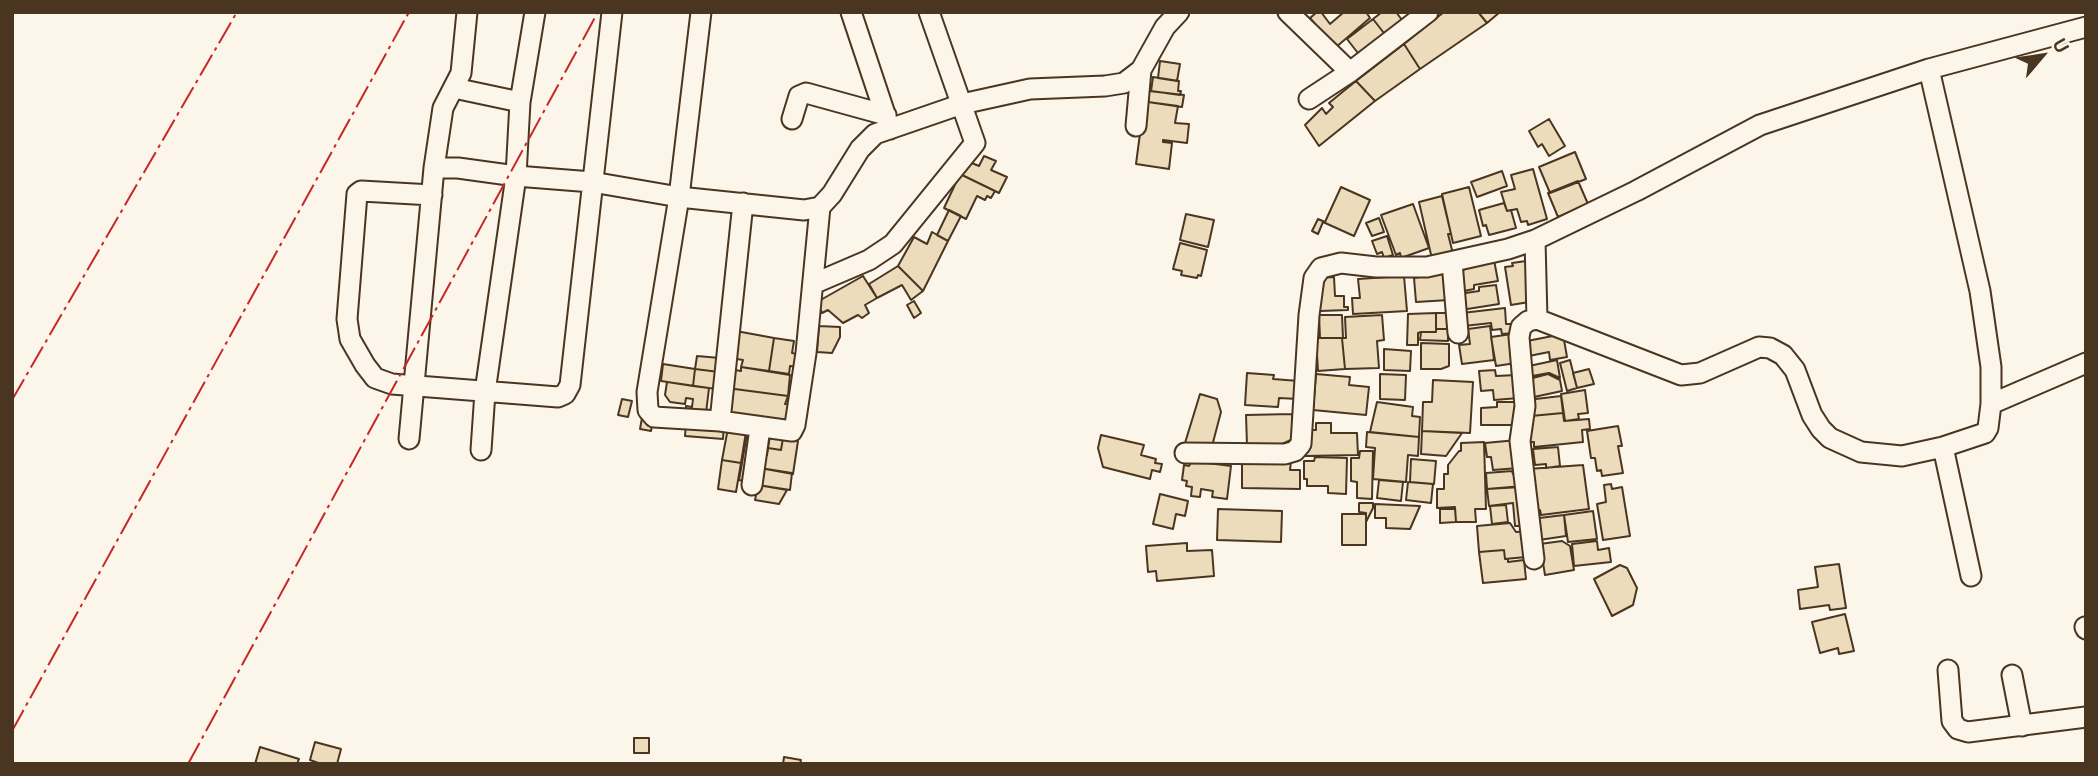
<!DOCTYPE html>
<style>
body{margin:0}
#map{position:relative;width:2098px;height:776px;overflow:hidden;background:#fbf6e9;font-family:"Space Grotesk",sans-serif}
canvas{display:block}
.frame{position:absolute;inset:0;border:14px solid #4a3520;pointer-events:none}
.north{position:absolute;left:2007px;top:21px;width:70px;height:70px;-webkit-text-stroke:5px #fbf6e9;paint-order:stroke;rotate:61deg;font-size:19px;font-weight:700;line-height:28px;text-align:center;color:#4a3520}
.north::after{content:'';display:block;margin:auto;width:24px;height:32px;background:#4a3520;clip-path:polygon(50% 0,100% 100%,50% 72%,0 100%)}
</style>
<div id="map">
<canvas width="2098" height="776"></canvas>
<div class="frame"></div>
<div class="north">U</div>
</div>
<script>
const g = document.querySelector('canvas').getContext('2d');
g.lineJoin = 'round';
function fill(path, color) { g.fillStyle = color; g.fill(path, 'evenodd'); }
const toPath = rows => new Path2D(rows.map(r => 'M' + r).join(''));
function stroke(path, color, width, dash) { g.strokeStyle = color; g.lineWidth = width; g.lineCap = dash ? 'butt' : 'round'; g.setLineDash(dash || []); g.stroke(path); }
const building = toPath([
 [1317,12,1321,12,1330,24,1344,12,1366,12,1370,18,1335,48,1310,18,1317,12],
 [1382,12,1396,12,1405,24,1387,37,1373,19,1382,12],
 [1444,12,1478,12,1487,23,1420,69,1404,44,1444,12],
 [1478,12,1500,12,1487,23,1478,12],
 [1373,19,1387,37,1361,57,1347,39,1373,19],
 [1404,44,1420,69,1375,101,1356,81,1404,44],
 [1160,61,1180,64,1177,81,1158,78,1160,61],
 [1153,77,1179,81,1178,91,1181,91,1180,95,1151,91,1153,77],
 [1356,81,1375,101,1319,146,1305,125,1322,108,1326,114,1333,107,1329,103,1356,81],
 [1149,91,1184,95,1182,107,1148,102,1149,91],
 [1148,102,1178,106,1175,123,1189,124,1187,143,1163,140,1163,142,1172,143,1169,169,1136,164,1144,103,1148,102],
 [1549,119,1565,146,1549,156,1542,144,1538,147,1529,131,1549,119],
 [1575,152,1586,179,1550,193,1539,167,1575,152],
 [984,156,996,161,991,170,1007,177,999,193,960,174,967,161,979,166,984,156],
 [1533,169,1547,219,1528,225,1527,221,1521,222,1517,209,1507,211,1501,192,1515,189,1511,175,1533,169],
 [1502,171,1507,186,1477,197,1471,182,1502,171],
 [960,174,995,191,991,198,987,196,985,200,977,196,966,219,944,208,960,174],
 [1578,181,1588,204,1558,217,1548,193,1578,181],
 [1341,187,1370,200,1354,236,1323,222,1318,234,1312,231,1318,219,1325,222,1341,187],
 [1469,187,1481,236,1453,243,1442,194,1469,187],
 [1442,196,1451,234,1448,234,1453,254,1432,259,1419,202,1442,196],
 [1504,203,1507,211,1511,210,1516,228,1489,235,1486,225,1483,226,1479,210,1504,203],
 [1413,204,1429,248,1401,258,1400,253,1396,255,1381,215,1413,204],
 [949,210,961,216,948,241,937,235,949,210],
 [1186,214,1214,220,1208,247,1180,240,1186,214],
 [1379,218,1384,232,1372,236,1366,223,1379,218],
 [932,232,948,241,923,291,898,266,914,237,927,244,932,232],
 [1387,236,1393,255,1384,258,1382,252,1377,254,1372,241,1387,236],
 [1180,243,1207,250,1201,276,1198,275,1197,278,1181,275,1182,271,1173,269,1180,243],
 [1494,260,1498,281,1474,285,1474,289,1464,291,1460,270,1464,270,1464,265,1494,260],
 [1526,261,1535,301,1511,305,1505,267,1513,266,1512,263,1526,261],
 [898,266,923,291,911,300,902,285,877,298,869,284,898,266],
 [1420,272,1446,274,1449,300,1416,302,1414,278,1420,277,1420,272],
 [863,276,877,298,865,305,869,313,862,318,858,315,843,323,828,310,822,313,817,302,863,276],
 [1404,276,1407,311,1353,314,1352,298,1360,298,1358,279,1404,276],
 [1334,277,1335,296,1344,296,1344,307,1348,307,1348,310,1320,311,1318,278,1334,277],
 [1496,285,1499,304,1461,310,1459,294,1479,291,1479,287,1496,285],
 [914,301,921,313,914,318,907,305,914,301],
 [1505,308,1506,324,1513,324,1514,333,1502,334,1501,329,1492,330,1491,323,1464,326,1462,313,1505,308],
 [1436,313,1436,332,1421,332,1418,333,1418,345,1407,345,1408,314,1436,313],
 [1436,313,1448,313,1448,329,1436,329,1436,313],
 [1319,315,1342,315,1343,338,1320,338,1319,315],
 [1382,315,1384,340,1377,341,1379,368,1345,369,1342,338,1346,338,1345,317,1382,315],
 [819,326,840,327,840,337,832,353,817,352,819,326],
 [1490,326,1494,360,1462,364,1459,345,1470,344,1468,329,1490,326],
 [1436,329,1448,329,1448,341,1420,340,1421,332,1436,332,1436,329],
 [736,331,774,338,769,371,741,367,743,360,731,358,736,331],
 [1512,334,1516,363,1496,366,1491,337,1512,334],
 [1563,334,1567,357,1550,360,1549,352,1529,356,1527,341,1563,334],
 [774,338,794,341,792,353,801,355,800,367,790,366,789,374,769,371,774,338],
 [1316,338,1342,338,1345,369,1318,371,1316,338],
 [1421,343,1449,344,1449,366,1441,369,1421,369,1421,343],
 [1384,349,1411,351,1410,371,1384,370,1384,349],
 [697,356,720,358,719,372,695,369,697,356],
 [1557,360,1560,378,1549,373,1532,376,1529,366,1557,360],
 [1570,360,1577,388,1567,391,1560,363,1570,360],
 [663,364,695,369,693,386,661,381,663,364],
 [741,367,790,375,788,396,727,388,729,369,741,371,741,367],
 [695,369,719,372,717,389,693,386,695,369],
 [1589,369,1594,384,1577,388,1573,373,1589,369],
 [1495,370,1496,376,1517,375,1519,398,1494,400,1493,390,1481,391,1479,371,1495,370],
 [1247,373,1274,375,1273,379,1299,381,1298,399,1279,398,1278,407,1245,405,1247,373],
 [1316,374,1350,377,1349,385,1369,387,1366,415,1313,410,1316,374],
 [1380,374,1406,375,1405,400,1380,399,1380,374],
 [1548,374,1560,380,1562,391,1534,397,1529,379,1548,374],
 [1433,380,1473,382,1470,433,1422,431,1423,402,1432,402,1433,380],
 [667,382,709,388,706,413,686,411,686,406,692,407,693,399,686,398,685,404,670,402,665,395,667,382],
 [727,388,788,396,785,404,794,405,787,424,724,416,727,388],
 [1585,390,1588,413,1578,414,1579,419,1565,421,1561,394,1585,390],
 [1200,394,1217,399,1221,412,1211,450,1185,443,1200,394],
 [1561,396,1563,413,1531,416,1527,400,1561,396],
 [622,399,632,401,628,417,618,415,622,399],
 [1377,402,1413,407,1412,416,1420,417,1419,437,1370,432,1377,402],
 [1497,402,1519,402,1520,425,1481,425,1481,408,1497,407,1497,402],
 [1563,413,1564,421,1589,419,1590,429,1582,430,1583,442,1534,447,1534,442,1529,442,1528,426,1532,426,1531,416,1563,413],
 [1292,414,1293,439,1282,444,1247,445,1246,415,1292,414],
 [642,418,653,420,651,431,640,429,642,418],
 [686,423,724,425,723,439,685,436,686,423],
 [1316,423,1331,423,1331,433,1357,433,1358,455,1305,456,1305,430,1316,430,1316,423],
 [1618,426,1622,446,1618,446,1623,473,1602,476,1601,470,1597,471,1595,458,1591,458,1587,431,1618,426],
 [728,428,746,432,741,463,722,460,728,428],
 [1422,431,1462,433,1446,456,1421,454,1422,431],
 [1367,432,1419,437,1418,456,1408,455,1406,482,1373,479,1375,448,1366,447,1367,432],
 [747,434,755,435,747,482,739,480,747,434],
 [1101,435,1144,445,1141,455,1156,459,1155,463,1162,464,1160,472,1152,470,1150,479,1103,467,1098,448,1101,435],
 [770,436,783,438,781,450,768,448,770,436],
 [783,438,798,441,793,474,760,468,762,455,767,455,768,448,781,450,783,438],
 [1517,440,1519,468,1493,470,1491,457,1487,457,1485,443,1517,440],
 [1484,442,1486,509,1475,509,1476,522,1456,522,1455,507,1437,508,1437,489,1444,489,1444,474,1448,474,1448,465,1459,451,1461,451,1461,443,1484,442],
 [1558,447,1560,466,1546,468,1546,464,1535,465,1533,449,1558,447],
 [1360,451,1373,451,1372,499,1357,498,1357,482,1351,481,1351,458,1359,458,1360,451],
 [1315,457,1347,458,1346,494,1328,493,1328,486,1307,486,1307,479,1304,479,1304,461,1314,461,1315,457],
 [1411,459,1436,461,1434,484,1410,482,1411,459],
 [722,460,741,463,736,492,718,489,722,460],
 [1242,460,1291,461,1290,470,1300,470,1300,489,1242,488,1242,460],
 [1192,461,1231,466,1227,499,1212,497,1213,491,1201,489,1200,497,1191,496,1192,487,1186,486,1187,481,1182,480,1184,465,1189,466,1192,461],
 [1583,465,1589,509,1541,515,1540,510,1535,510,1528,469,1583,465],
 [760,468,792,473,790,490,758,485,760,468],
 [1512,471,1513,474,1520,473,1521,487,1487,489,1486,473,1512,471],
 [1379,480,1403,482,1401,501,1377,498,1379,480],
 [1408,482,1433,484,1431,503,1406,500,1408,482],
 [1611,484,1612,489,1622,487,1630,536,1603,540,1597,504,1606,502,1604,485,1611,484],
 [758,485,787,490,779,504,755,500,758,485],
 [1523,486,1527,526,1515,526,1513,503,1489,506,1487,489,1523,486],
 [1160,494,1188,501,1185,516,1176,514,1173,529,1153,524,1160,494],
 [1359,503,1373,503,1373,508,1366,522,1366,513,1359,512,1359,503],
 [1375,504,1420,506,1410,529,1386,528,1386,518,1375,518,1375,504],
 [1506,505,1508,522,1492,524,1490,506,1506,505],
 [1218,509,1282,511,1281,542,1217,540,1218,509],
 [1440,509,1455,509,1456,522,1440,523,1440,509],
 [1593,511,1597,539,1568,542,1564,515,1593,511],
 [1342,514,1366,514,1366,545,1342,545,1342,514],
 [1564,515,1566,536,1539,540,1531,519,1564,515],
 [1510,523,1516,532,1529,531,1526,557,1505,559,1504,550,1479,552,1477,526,1510,523],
 [1562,541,1570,546,1574,570,1545,575,1540,544,1562,541],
 [1597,541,1598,550,1609,548,1611,562,1574,566,1572,544,1597,541],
 [1187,543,1187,551,1212,550,1214,576,1157,581,1156,571,1148,572,1146,546,1187,543],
 [1504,550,1505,559,1508,559,1508,562,1524,560,1526,579,1483,583,1479,552,1504,550],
 [1839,564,1846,608,1830,610,1829,605,1800,609,1798,590,1818,587,1815,567,1839,564],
 [1620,565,1627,568,1637,588,1633,605,1612,616,1594,579,1620,565],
 [1845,614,1854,651,1839,654,1838,648,1820,653,1812,622,1845,614],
 [634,738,649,738,649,753,634,753,634,738],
 [315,742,341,749,337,764,321,764,310,760,315,742],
 [260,747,299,759,297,764,255,764,260,747],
 [784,757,801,760,800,764,783,764,784,757]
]);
const minor = toPath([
 [701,12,679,197,647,392,648,410,654,417,720,421,792,431,795,425,806,353,820,207],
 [851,12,890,129],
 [1288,12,1350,72],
 [454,88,520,102],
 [1309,99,1350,72,1428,12],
 [792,119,799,96,806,93,886,115],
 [1136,126,1141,70],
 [434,168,443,108,461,73,467,12],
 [432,195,361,191,357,194,347,319,350,339,365,365,375,378,392,384,558,397,565,394,570,385,612,12],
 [1535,240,1537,319],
 [1452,262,1458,333],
 [813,284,869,260,893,244,975,143,929,12],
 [1991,404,2086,363],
 [720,421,743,203],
 [409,439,434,168,458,168,516,176,592,182,679,197,804,210,820,207,832,194,860,149,875,134,962,104,1030,89,1105,86,1124,83,1141,70,1165,27,1179,12],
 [1943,447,1971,576],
 [481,450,485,392,516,176,520,102,535,12],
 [1185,453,1285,454,1295,451,1301,444,1309,315,1314,278,1321,268,1341,263,1376,267,1427,267,1508,249,1535,240,1636,191,1760,125,1929,69,2086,27],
 [752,485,760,428],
 [1534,559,1520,441,1525,406,1519,337,1521,327,1528,321,1537,319,1681,375,1700,373,1759,347,1770,348,1783,355,1795,370,1812,415,1821,429,1830,438,1861,452,1902,456,1943,447,1985,433,1988,428,1991,404,1991,367,1980,291,1929,69],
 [2085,627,2086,629],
 [1948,670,1952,721,1958,729,1968,732,2086,717],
 [2012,675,2022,726]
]);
const power = toPath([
 [12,400,237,12],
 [12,731,409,12],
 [188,764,598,12]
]);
fill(building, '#ecdcbc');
stroke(building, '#4a3520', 2);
stroke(minor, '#4a3520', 23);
stroke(minor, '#fbf6e9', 19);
stroke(power, '#c62828', 2, [24, 5, 3.5, 5]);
</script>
